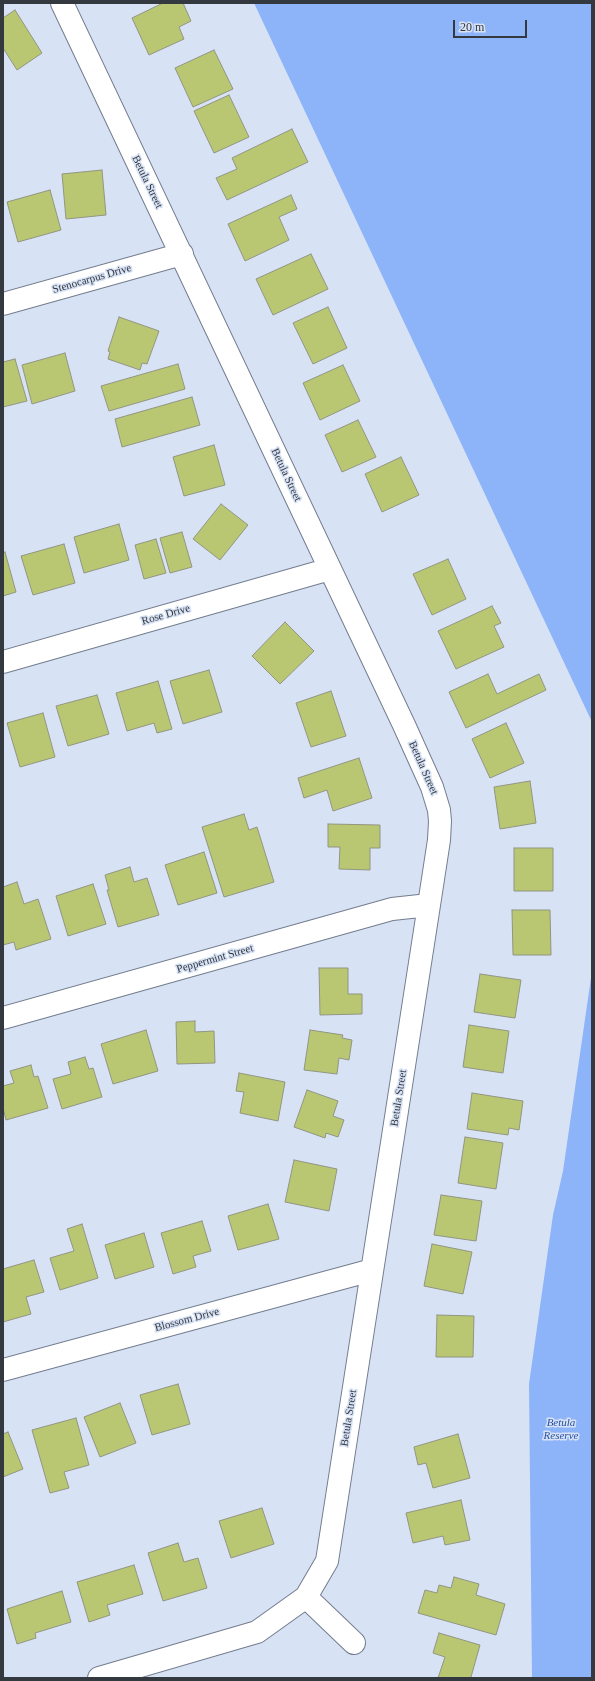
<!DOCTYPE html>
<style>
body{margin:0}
#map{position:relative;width:595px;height:1681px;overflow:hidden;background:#d7e2f5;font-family:Georgia,serif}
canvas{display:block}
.frame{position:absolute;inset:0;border:4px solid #343940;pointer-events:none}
.scale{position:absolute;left:453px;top:20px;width:74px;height:18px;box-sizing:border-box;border:2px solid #343940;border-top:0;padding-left:5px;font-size:12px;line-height:14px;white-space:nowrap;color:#343940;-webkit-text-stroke:3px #d7e2f5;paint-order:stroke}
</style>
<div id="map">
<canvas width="595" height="1681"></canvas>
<div class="frame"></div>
<div class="scale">20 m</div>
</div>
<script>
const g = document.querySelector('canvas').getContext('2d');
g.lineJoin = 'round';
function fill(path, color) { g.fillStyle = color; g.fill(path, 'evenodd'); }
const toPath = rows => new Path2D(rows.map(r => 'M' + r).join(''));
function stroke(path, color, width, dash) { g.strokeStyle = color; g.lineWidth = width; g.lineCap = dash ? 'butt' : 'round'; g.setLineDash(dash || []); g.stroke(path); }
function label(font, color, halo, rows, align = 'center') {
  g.font = font + ' Georgia,serif'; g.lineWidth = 3; g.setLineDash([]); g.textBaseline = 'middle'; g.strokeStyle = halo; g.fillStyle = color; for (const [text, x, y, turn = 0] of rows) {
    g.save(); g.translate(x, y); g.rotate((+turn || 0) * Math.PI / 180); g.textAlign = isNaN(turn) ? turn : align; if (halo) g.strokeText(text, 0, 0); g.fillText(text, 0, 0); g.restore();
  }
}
const green = toPath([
 [254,3,592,3,592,722],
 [592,971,592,1678,532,1678,529,1384,553,1215,563,1171]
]);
const building = toPath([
 [163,3,183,3,191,21,179,27,184,39,149,55,132,18,163,3],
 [15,10,42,53,17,70,3,48,3,18,15,10],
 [214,50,233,89,193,107,175,68,214,50],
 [229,95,249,137,214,153,194,111,229,95],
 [292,129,308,162,227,200,216,178,237,169,232,158,292,129],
 [102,170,106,215,66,219,62,174,102,170],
 [50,190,61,230,18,242,7,202,50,190],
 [291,195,297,209,279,217,289,240,245,261,228,224,291,195],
 [311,254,328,289,273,315,256,279,311,254],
 [328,307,347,348,313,364,293,323,328,307],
 [119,317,159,331,147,364,142,363,140,370,108,359,110,352,108,351,119,317],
 [65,353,75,391,32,404,22,365,65,353],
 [15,359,27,401,3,407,3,362,15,359],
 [178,364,185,389,109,411,101,386,178,364],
 [343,365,360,401,320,420,303,383,343,365],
 [192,397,200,425,122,447,115,419,192,397],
 [358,420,376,457,342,472,325,435,358,420],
 [214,445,225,485,184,496,173,457,214,445],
 [401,457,419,495,382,512,365,474,401,457],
 [221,504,248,525,220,560,193,539,221,504],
 [119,524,129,560,84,573,74,537,119,524],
 [182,532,192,567,170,573,160,538,182,532],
 [156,539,166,573,144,579,135,545,156,539],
 [64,544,75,583,33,595,21,556,64,544],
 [5,552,16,592,3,596,3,553,5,552],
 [448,559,466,599,432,615,413,574,448,559],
 [492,606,501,623,494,626,504,647,456,669,438,631,492,606],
 [285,622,314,651,280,684,252,656,285,622],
 [209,670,222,712,183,724,170,681,209,670],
 [488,674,497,694,539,674,546,690,466,728,449,692,488,674],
 [158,681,172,729,157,733,154,723,127,731,116,693,158,681],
 [331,691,346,736,311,747,296,703,331,691],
 [97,695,109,734,68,746,56,706,97,695],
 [43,713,55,757,20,767,7,723,43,713],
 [506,723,524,763,490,778,472,739,506,723],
 [359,758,372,798,333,811,327,790,304,798,298,778,359,758],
 [530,781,536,823,500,829,494,787,530,781],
 [244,814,249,830,257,827,274,882,224,897,202,827,244,814],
 [328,824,380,825,380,848,370,848,370,870,339,869,340,847,328,847,328,824],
 [514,848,553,848,553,891,514,891,514,848],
 [204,852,217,893,178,905,165,865,204,852],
 [130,867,134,882,147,878,159,915,118,927,107,890,109,890,105,875,130,867],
 [17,882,24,904,38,899,51,939,16,950,14,942,3,945,3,887,17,882],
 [93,884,106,924,68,936,56,896,93,884],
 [512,910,550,910,551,955,513,955,512,910],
 [319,968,348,968,348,994,362,994,362,1014,320,1015,319,968],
 [480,974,521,980,515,1018,474,1012,480,974],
 [195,1021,195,1032,214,1031,215,1063,177,1064,176,1022,195,1021],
 [469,1025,509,1031,503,1073,463,1067,469,1025],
 [146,1030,158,1071,113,1084,101,1044,146,1030],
 [310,1030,343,1035,342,1038,352,1040,349,1060,339,1058,337,1074,304,1070,310,1030],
 [85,1057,89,1069,93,1068,102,1097,62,1109,53,1079,71,1074,68,1062,85,1057],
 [31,1065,34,1077,38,1076,48,1108,6,1120,3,1108,3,1086,14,1083,10,1071,31,1065],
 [239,1073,285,1082,278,1121,240,1113,244,1092,236,1091,239,1073],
 [307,1090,338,1101,333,1116,344,1120,338,1137,326,1133,325,1138,294,1127,307,1090],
 [472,1093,523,1101,519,1130,509,1128,508,1135,467,1129,472,1093],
 [465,1137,503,1143,496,1189,458,1183,465,1137],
 [294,1160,337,1169,329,1211,285,1202,294,1160],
 [441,1195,482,1201,476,1241,434,1235,441,1195],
 [268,1204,279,1239,238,1250,228,1216,268,1204],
 [202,1221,211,1251,193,1256,196,1267,173,1274,161,1233,202,1221],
 [82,1224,98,1278,60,1290,50,1258,74,1251,67,1229,82,1224],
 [144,1233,154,1267,115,1279,105,1245,144,1233],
 [432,1244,472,1252,463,1294,424,1286,432,1244],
 [34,1260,44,1292,26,1297,31,1314,3,1322,3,1269,34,1260],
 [437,1315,474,1316,473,1357,436,1357,437,1315],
 [178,1384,190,1424,152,1435,140,1395,178,1384],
 [120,1403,136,1443,100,1457,84,1417,120,1403],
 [76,1418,89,1465,64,1472,69,1488,50,1493,32,1430,76,1418],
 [8,1432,23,1469,3,1477,3,1434,8,1432],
 [458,1434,470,1478,433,1488,426,1463,418,1465,414,1447,458,1434],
 [461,1500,470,1540,445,1545,443,1536,413,1543,406,1513,461,1500],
 [262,1508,274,1544,231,1558,219,1521,262,1508],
 [178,1543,184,1562,198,1558,207,1588,163,1601,148,1553,178,1543],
 [134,1565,143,1594,107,1605,110,1615,89,1622,77,1582,134,1565],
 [454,1577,479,1584,476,1595,505,1604,496,1635,418,1613,425,1590,437,1593,439,1585,451,1588,454,1577],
 [62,1591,71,1622,35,1633,36,1638,17,1644,7,1609,62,1591],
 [439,1633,480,1645,471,1677,473,1678,438,1678,445,1657,433,1653,439,1633]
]);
const minor = toPath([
 [62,3,404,725,432,787,439,810,440,821,439,840,429,905,327,1561,306,1597,257,1632,99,1678],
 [3,304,182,254],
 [3,662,330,569],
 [3,1018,392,909,429,905],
 [3,1370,372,1270],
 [306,1597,354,1643]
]);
const streetNames = [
 ["Betula Street",147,182,64],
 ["Stenocarpus Drive",92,279,-16],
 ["Betula Street",286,475,65],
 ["Rose Drive",166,615,-16],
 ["Betula Street",423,768,66],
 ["Peppermint Street",215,959,-16],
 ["Betula Street",399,1098,-81],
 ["Blossom Drive",187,1320,-15],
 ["Betula Street",349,1418,-81]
];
const parkNames = [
 ["Betula",561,1423],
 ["Reserve",561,1436]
];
fill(green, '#8db3f9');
fill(building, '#bac772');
stroke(building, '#919581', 1);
stroke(minor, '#737d8e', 24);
stroke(minor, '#fff', 22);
label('11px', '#343940', '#d7e2f5', streetNames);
label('italic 11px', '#2651a2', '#d7e2f5', parkNames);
</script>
